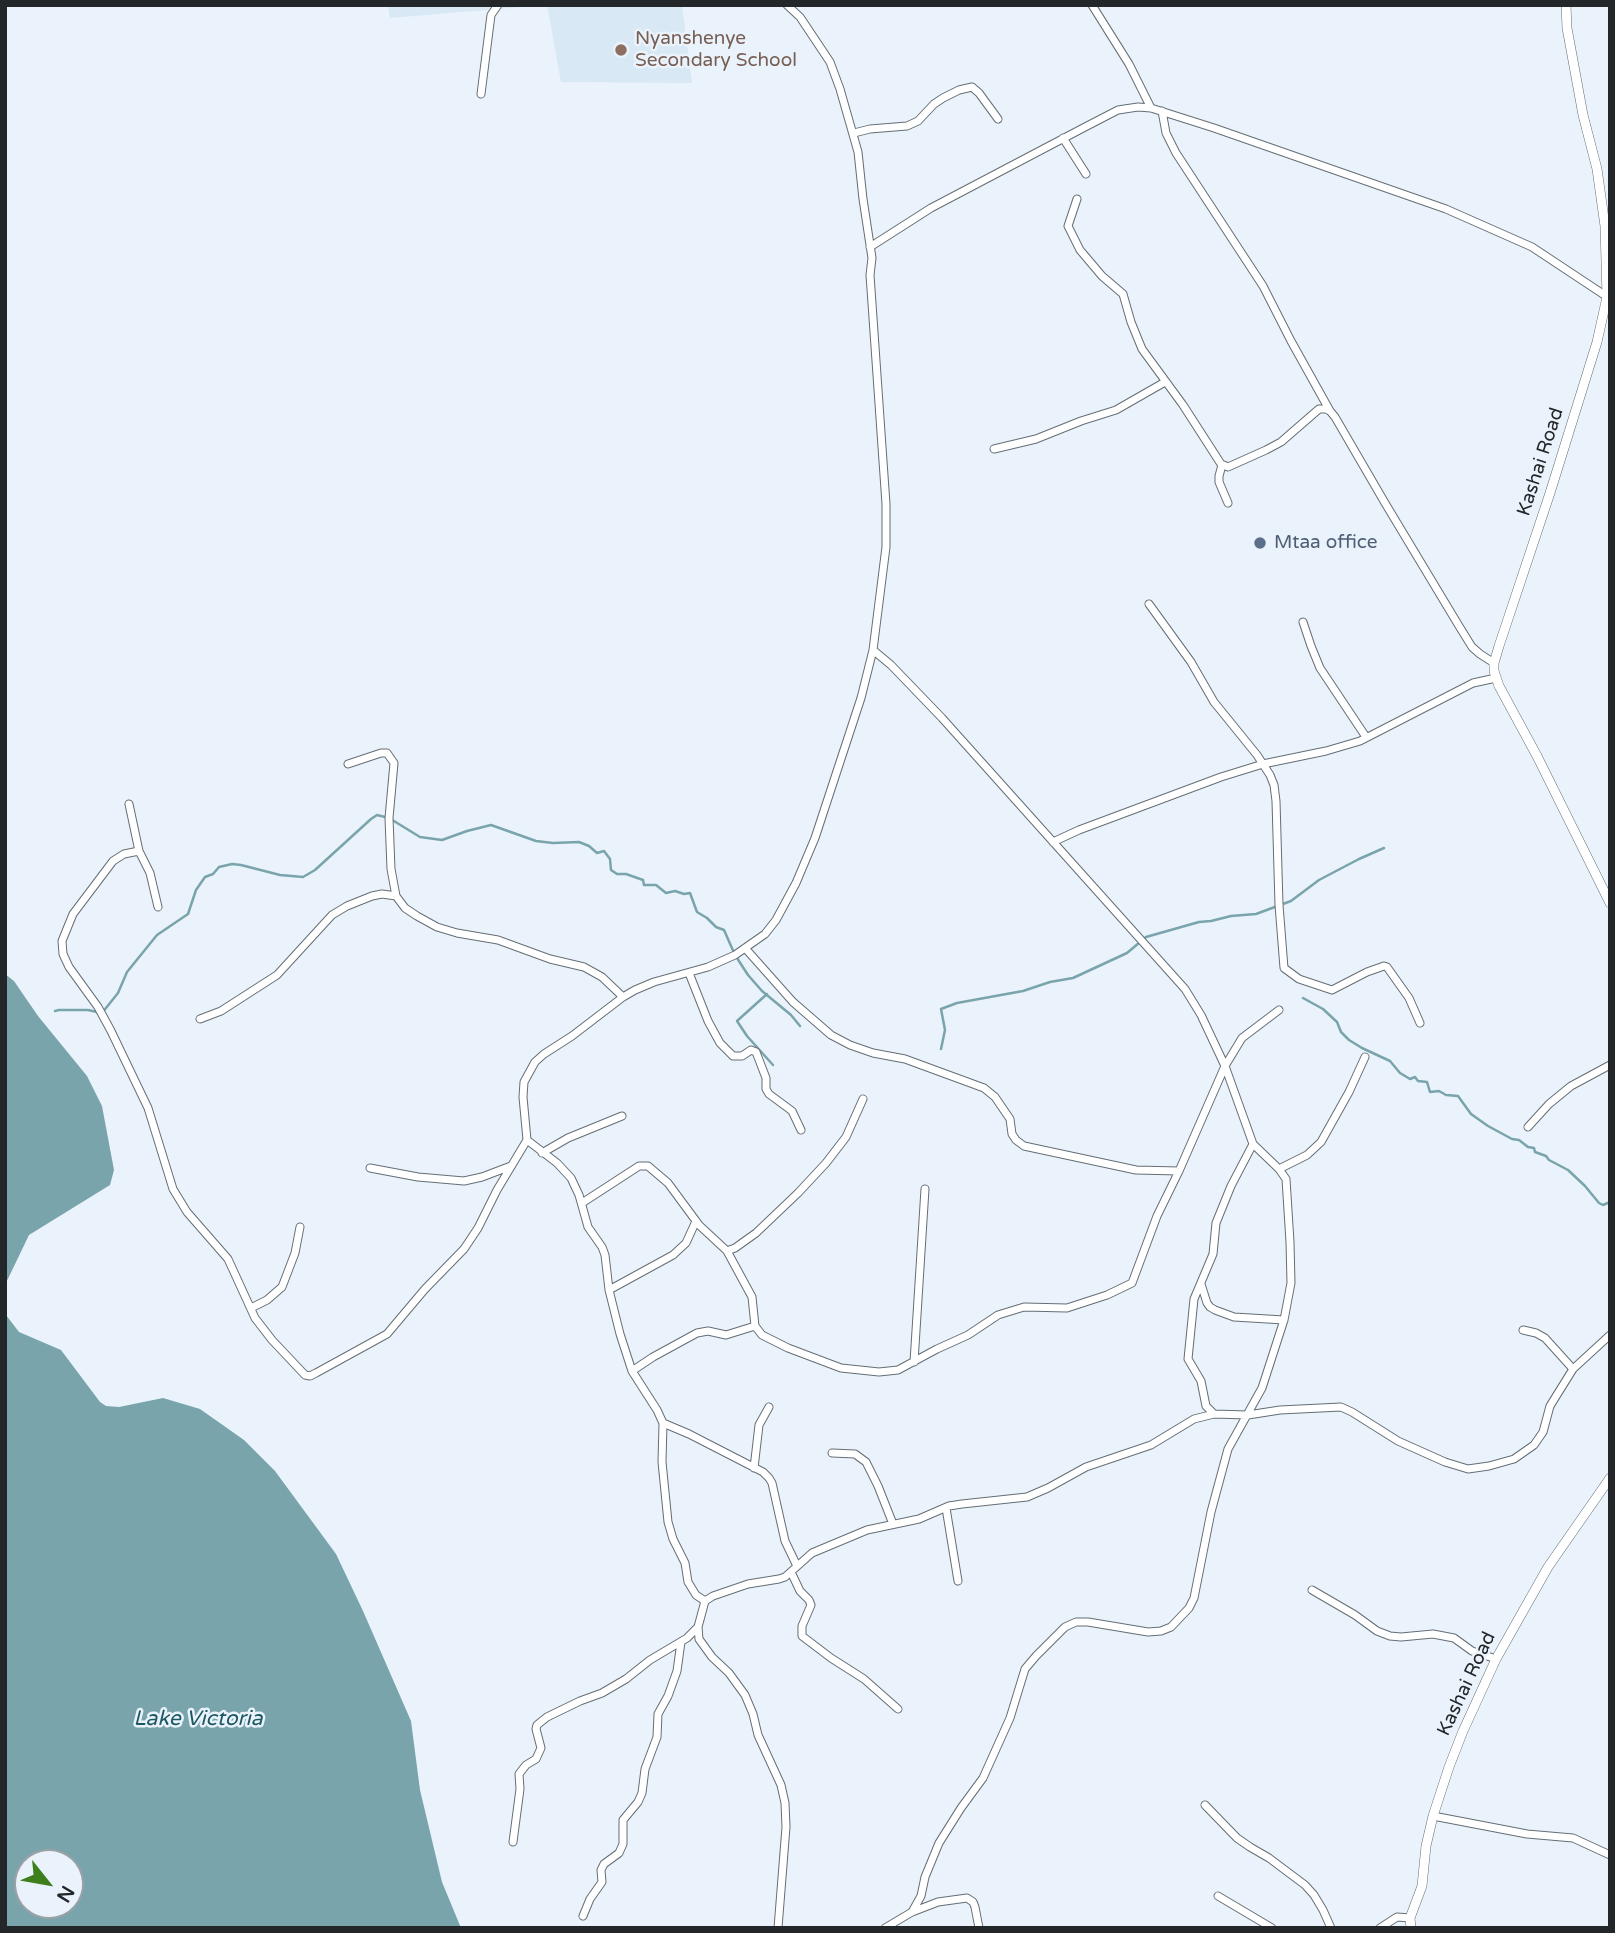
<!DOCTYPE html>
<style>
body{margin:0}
#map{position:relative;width:1615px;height:1933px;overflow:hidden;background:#eaf3fb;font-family:"Varela Round",sans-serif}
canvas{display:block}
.frame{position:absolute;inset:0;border:7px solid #24272a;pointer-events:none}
.north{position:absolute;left:14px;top:1849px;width:70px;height:70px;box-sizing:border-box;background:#eaf3fb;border:2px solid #9ba1a7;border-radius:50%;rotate:121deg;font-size:19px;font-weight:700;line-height:28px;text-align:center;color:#24272a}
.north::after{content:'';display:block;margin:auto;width:24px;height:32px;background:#3f7e1c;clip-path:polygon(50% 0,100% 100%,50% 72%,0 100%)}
</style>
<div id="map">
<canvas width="1615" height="1933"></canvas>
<div class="frame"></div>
<div class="north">N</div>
</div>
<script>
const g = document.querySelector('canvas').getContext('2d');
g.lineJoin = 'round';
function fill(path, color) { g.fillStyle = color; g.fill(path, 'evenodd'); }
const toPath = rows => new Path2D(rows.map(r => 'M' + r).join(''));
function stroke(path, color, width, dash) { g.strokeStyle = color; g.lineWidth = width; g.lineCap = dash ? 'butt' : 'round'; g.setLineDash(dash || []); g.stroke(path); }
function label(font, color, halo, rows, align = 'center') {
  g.font = font + ' "Varela Round",sans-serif'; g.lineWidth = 5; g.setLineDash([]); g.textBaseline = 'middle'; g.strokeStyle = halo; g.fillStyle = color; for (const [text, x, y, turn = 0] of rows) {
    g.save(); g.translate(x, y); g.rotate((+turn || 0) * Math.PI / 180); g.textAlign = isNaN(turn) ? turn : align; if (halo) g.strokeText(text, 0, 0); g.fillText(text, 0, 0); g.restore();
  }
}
const built = toPath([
 [388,5,682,5,692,83,561,82,547,5,390,18]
]);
const water = toPath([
 [5,974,14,981,38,1016,87,1076,102,1106,114,1170,110,1185,29,1235,5,1285],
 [5,1310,6,1315,19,1332,61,1350,100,1402,106,1406,119,1407,163,1398,200,1409,244,1440,275,1471,336,1554,363,1611,411,1721,420,1790,442,1882,461,1928,5,1928],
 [28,1863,70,1863,70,1905,28,1905]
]);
const stream = toPath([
 [767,994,737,1021,747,1036,773,1065],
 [1303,998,1323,1009,1337,1022,1341,1032,1349,1040,1362,1048,1390,1061,1400,1073,1410,1079,1415,1077,1418,1081,1427,1082,1430,1092,1439,1091,1446,1095,1458,1096,1471,1114,1488,1126,1512,1139,1519,1140,1528,1147,1534,1148,1535,1152,1546,1156,1549,1160,1568,1170,1585,1186,1599,1203,1603,1205,1610,1202],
 [55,1011,59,1010,88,1010,102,1013,118,993,127,972,157,935,188,914,196,890,205,877,213,874,219,867,232,864,241,865,280,875,303,877,315,870,371,819,377,815,389,818,420,837,442,840,467,831,491,825,536,841,553,843,579,842,589,846,597,853,604,851,610,859,611,870,617,874,626,874,643,880,644,885,656,885,666,893,675,891,684,894,690,893,697,912,707,918,716,927,724,930,735,955,748,975,762,991,791,1015,800,1026],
 [941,1049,945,1030,941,1009,957,1003,1023,991,1050,982,1073,978,1127,953,1146,937,1199,922,1211,921,1231,916,1256,914,1291,901,1319,880,1359,859,1384,848]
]);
const minor = toPath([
 [1092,5,1129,64,1151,108],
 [481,94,491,15,498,5],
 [1162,111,1166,133,1176,153,1263,286,1291,341,1330,411],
 [854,133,870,129,907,126,918,121,934,104,943,98,959,90,972,87,979,93,998,119],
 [1063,138,1086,174],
 [1077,199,1068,226,1080,250,1102,276,1123,294,1131,322,1142,349,1183,405,1221,464,1228,467,1266,450,1281,442,1319,409,1326,409,1330,411,1335,417,1385,503,1459,626,1472,647,1480,654,1494,663],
 [870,247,931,208,1087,126,1118,110,1138,107,1151,108,1214,128,1446,209,1532,247,1609,298],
 [994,449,1036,439,1081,421,1116,410,1165,382],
 [1222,465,1219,476,1219,482,1228,503],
 [1149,604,1191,662,1214,702,1257,755,1270,775,1274,785,1276,801,1279,905,1284,968,1299,979,1332,990,1367,972,1384,966,1387,967,1409,998,1420,1023],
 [1303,622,1311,646,1320,668,1366,737],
 [873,650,891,665,942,718,1185,989,1201,1015,1225,1066,1253,1144,1279,1169,1286,1179,1290,1242,1291,1283,1284,1320,1262,1388,1228,1449,1211,1512,1194,1598,1189,1608,1171,1627,1161,1631,1148,1632,1088,1622,1076,1622,1065,1627,1036,1656,1025,1669,1010,1718,983,1778,961,1808,939,1843,925,1877,921,1896,912,1912],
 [348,764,381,753,387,753,394,763,389,818,391,869,396,896,405,908,417,916,437,927,457,933,498,940,550,959,584,967,602,977,623,997],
 [129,804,139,851,150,873,158,907],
 [1053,842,1079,830,1221,777,1263,764,1326,751,1360,741,1473,683,1496,678],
 [139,851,124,854,113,861,73,914,62,941,63,954,69,967,98,1007,111,1031,148,1108,173,1189,187,1212,228,1259,255,1318,272,1340,305,1375,310,1376,316,1373,387,1334,425,1289,464,1249,478,1228,497,1190,527,1140],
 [745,948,793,1002,831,1035,850,1045,873,1053,905,1059,984,1088,995,1097,1010,1119,1012,1134,1016,1140,1024,1146,1136,1170,1179,1171],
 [689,973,708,1021,720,1043,733,1056,742,1056,751,1050,756,1052,766,1078,766,1089,769,1094,792,1111,801,1130],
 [200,1019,221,1011,277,975,332,915,347,906,372,896,382,894,396,896],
 [1528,1127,1549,1104,1571,1086,1610,1065],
 [542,1153,568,1138,622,1116],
 [370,1168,418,1177,464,1181,482,1177,511,1166],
 [1279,1169,1307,1155,1321,1142,1349,1092,1365,1057],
 [582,1203,639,1166,648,1166,668,1183,699,1225,727,1251,752,1297,755,1326,762,1335,788,1348,841,1368,879,1372,898,1370,937,1349,968,1335,998,1315,1024,1307,1067,1308,1107,1295,1132,1283,1157,1216,1179,1171,1225,1066,1242,1038,1279,1010],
 [727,1251,735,1248,756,1233,798,1193,826,1163,846,1137,863,1099],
 [1201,1284,1207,1303,1210,1307,1215,1310,1234,1317,1284,1320],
 [609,1290,673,1255,686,1243,696,1221],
 [251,1308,267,1300,282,1287,295,1253,300,1227],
 [1523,1330,1536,1333,1545,1338,1573,1369],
 [914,1362,925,1189],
 [632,1371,653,1357,697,1333,708,1331,726,1335,755,1326],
 [1214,1414,1206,1406,1201,1381,1188,1359,1194,1299,1213,1254,1216,1223,1231,1186,1253,1144],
 [663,1423,689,1434,763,1472,769,1478,772,1483,785,1541,797,1566],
 [832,1453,855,1454,866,1462,878,1486,893,1524],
 [754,1468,759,1425,769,1407],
 [946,1508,958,1581],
 [791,1572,800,1591,809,1600,811,1605,802,1626,802,1636,831,1658,864,1679,898,1709],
 [1312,1590,1355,1615,1377,1631,1390,1636,1401,1637,1433,1634,1454,1638,1472,1651,1496,1659],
 [705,1601,713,1596,748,1584,779,1579,785,1577,812,1553,867,1530,919,1519,949,1506,962,1504,1027,1497,1048,1488,1086,1467,1151,1445,1194,1419,1214,1414,1248,1415,1280,1410,1341,1407,1352,1412,1398,1441,1445,1462,1468,1469,1489,1466,1514,1459,1534,1445,1543,1432,1550,1406,1573,1369,1610,1335],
 [1205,1805,1237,1838,1250,1847,1269,1858,1305,1885,1314,1895,1323,1910,1331,1928],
 [1433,1816,1527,1834,1573,1838,1610,1855],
 [513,1842,520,1789,519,1774,526,1765,536,1759,541,1748,536,1729,537,1725,547,1717,580,1701,602,1693,626,1679,650,1660,687,1638,698,1627],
 [1218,1896,1272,1928],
 [583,1916,590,1899,602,1882,601,1870,604,1864,619,1853,623,1844,623,1820,638,1802,642,1793,645,1769,657,1737,658,1714,668,1696,677,1671,681,1642],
 [778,1928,786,1827,785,1803,781,1785,758,1735,753,1714,745,1695,729,1673,712,1657,699,1639,698,1627,705,1601,696,1595,688,1582,685,1563,673,1539,668,1522,662,1462,663,1423,657,1410,632,1371,620,1334,609,1290,605,1255,602,1247,588,1227,579,1195,571,1178,557,1163,527,1140,523,1097,524,1082,535,1062,544,1054,572,1036,623,997,635,990,654,982,708,967,735,955,765,934,776,920,796,883,815,838,861,698,873,650,886,547,886,504,870,275,872,258,863,199,858,152,840,89,830,62,800,17,787,5],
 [885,1928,912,1912,938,1902,967,1898,973,1902,975,1907,979,1928],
 [1380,1928,1397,1917,1410,1918]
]);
const tertiary = toPath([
 [1566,5,1567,28,1583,115,1597,169,1605,226,1607,297,1597,342,1550,493,1499,646,1494,663,1494,671,1499,686,1537,756,1610,903],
 [1411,1928,1410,1918,1422,1886,1426,1846,1433,1816,1449,1767,1463,1731,1496,1659,1548,1567,1610,1478]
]);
const markers = [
 [621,50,7,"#8d6e63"],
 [1260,543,7,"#5c6f8a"]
];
const educationNames = [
 ["Nyanshenye",635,39],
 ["Secondary School",635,61]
];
const streetNames = [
 ["Kashai Road",1541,462,-72],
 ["Kashai Road",1467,1684,-65]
];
const serviceNames = [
 ["Mtaa office",1274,543]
];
const waterNames = [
 ["Lake Victoria",198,1719]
];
fill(built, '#d8e8f5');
fill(water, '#7aa4ac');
stroke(stream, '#7aa4ac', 2.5);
stroke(minor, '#656e74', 9);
stroke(tertiary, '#656e74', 10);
stroke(minor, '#fff', 7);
stroke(tertiary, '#fff', 9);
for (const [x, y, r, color] of markers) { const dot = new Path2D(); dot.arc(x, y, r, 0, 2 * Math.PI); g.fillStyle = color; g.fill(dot); stroke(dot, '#eaf3fb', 2.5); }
label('19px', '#785e54', '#eaf3fb', educationNames, 'left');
label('19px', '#24272a', '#eaf3fb', streetNames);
label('19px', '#4e5e75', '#eaf3fb', serviceNames, 'left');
label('italic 21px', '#1d5862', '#eaf3fb', waterNames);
</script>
